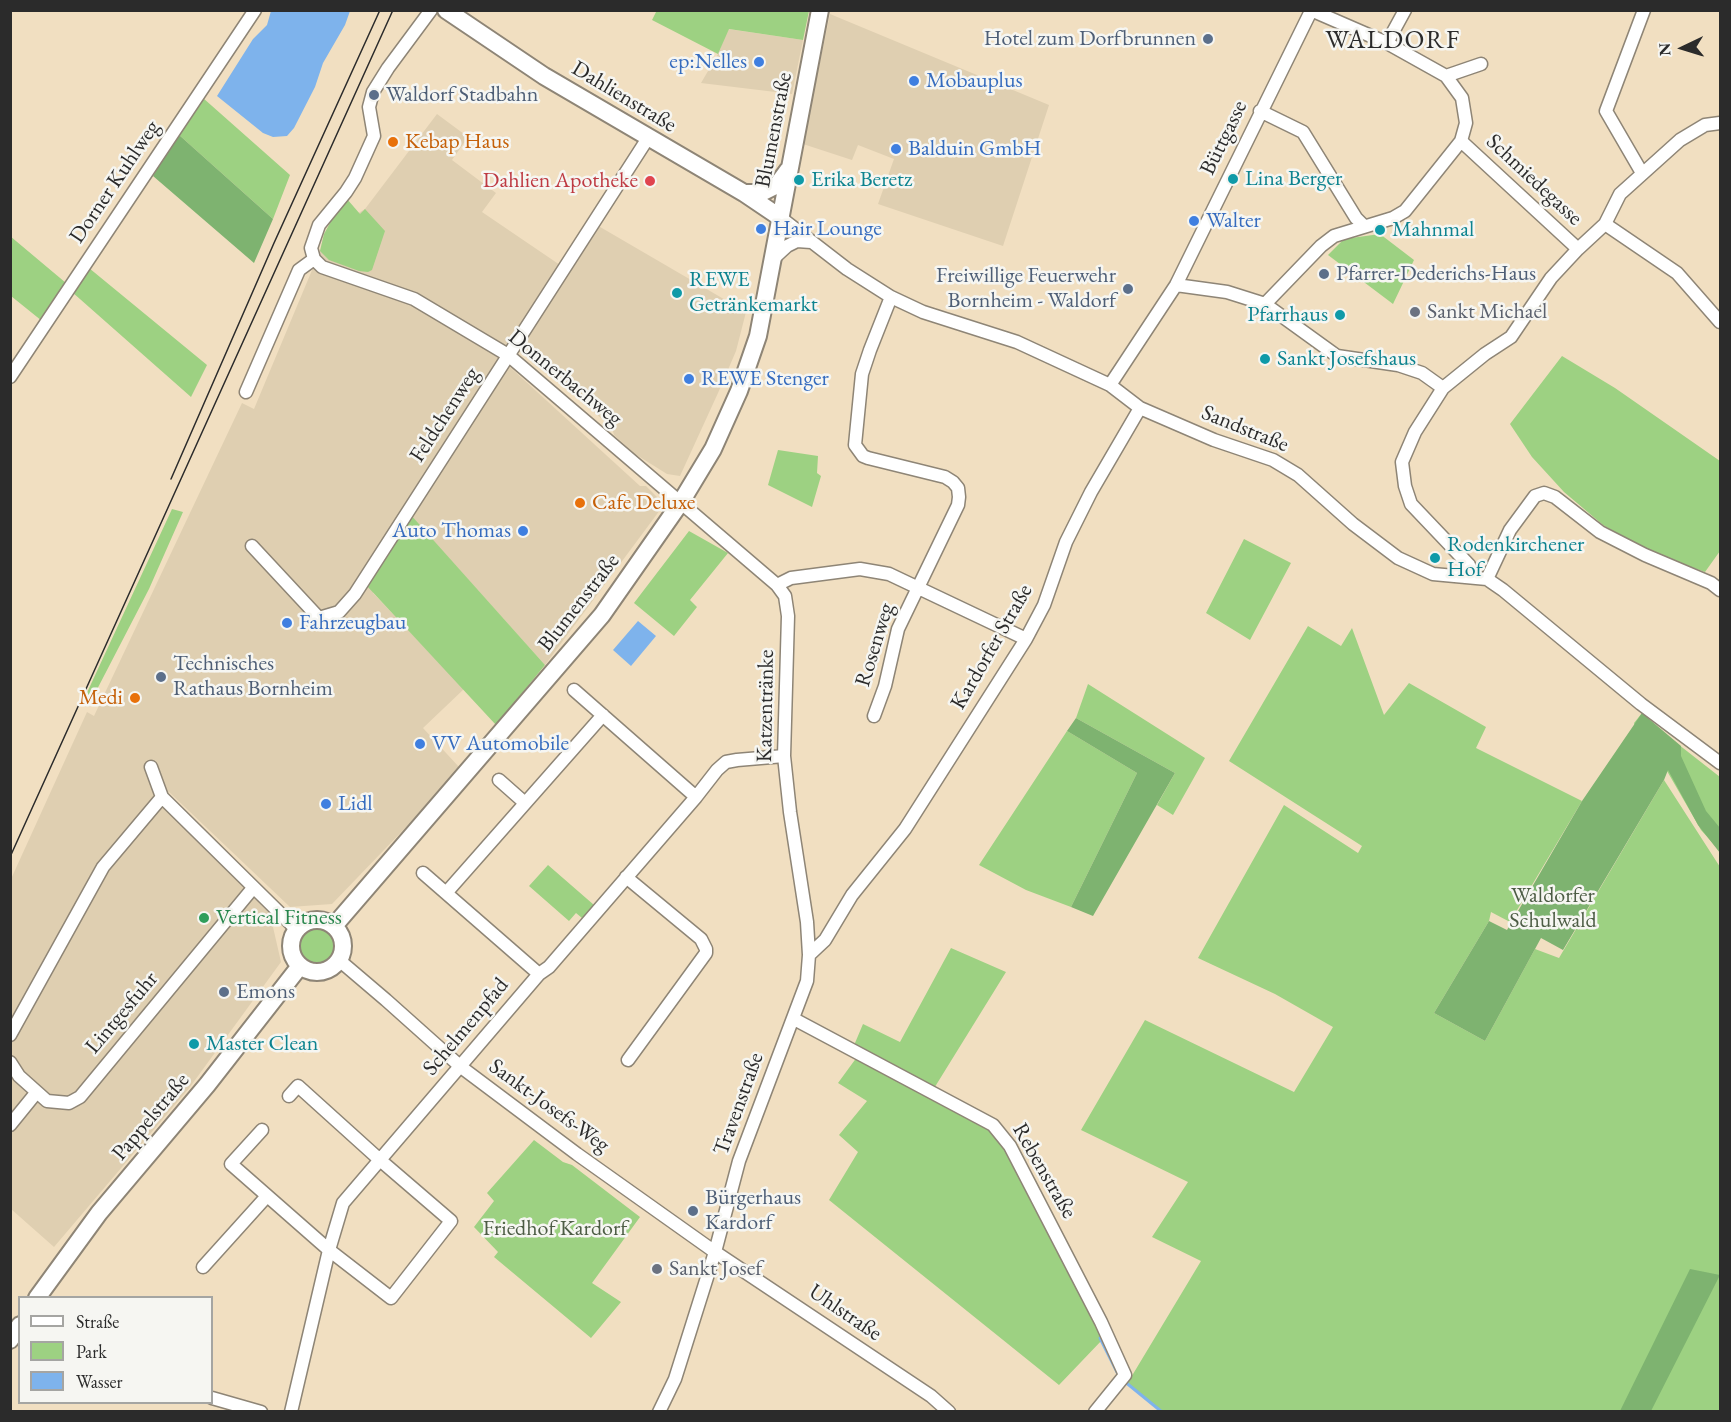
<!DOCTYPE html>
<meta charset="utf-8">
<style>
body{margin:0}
#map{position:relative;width:1731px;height:1422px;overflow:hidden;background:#f1dfc1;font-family:"EB Garamond",serif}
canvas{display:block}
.frame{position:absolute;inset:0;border:12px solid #2b2b2b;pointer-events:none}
.legend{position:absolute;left:18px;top:1296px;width:195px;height:108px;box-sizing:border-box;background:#f6f6f2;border:2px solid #a5a5a2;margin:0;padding:8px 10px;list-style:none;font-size:18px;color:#2b2b2b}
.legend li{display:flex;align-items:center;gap:12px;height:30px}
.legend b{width:30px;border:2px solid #a5a5a2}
.north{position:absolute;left:1653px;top:18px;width:60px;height:60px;-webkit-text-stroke:4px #f6f6f2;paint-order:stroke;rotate:266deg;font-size:16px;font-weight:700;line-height:24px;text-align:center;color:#2b2b2b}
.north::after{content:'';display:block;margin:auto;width:21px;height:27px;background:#2b2b2b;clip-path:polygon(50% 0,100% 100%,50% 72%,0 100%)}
</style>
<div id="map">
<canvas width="1731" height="1422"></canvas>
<div class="frame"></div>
<ul class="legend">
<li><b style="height:8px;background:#fff"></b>Straße</li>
<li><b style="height:16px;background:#9dd182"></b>Park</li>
<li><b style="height:16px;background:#7eb3ec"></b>Wasser</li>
</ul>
<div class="north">N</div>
</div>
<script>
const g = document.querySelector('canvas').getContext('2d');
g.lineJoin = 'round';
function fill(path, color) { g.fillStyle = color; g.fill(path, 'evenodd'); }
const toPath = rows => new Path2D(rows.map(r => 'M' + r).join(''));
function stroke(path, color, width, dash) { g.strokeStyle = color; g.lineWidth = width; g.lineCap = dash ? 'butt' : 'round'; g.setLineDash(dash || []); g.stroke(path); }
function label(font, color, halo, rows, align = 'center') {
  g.font = font + ' "EB Garamond",serif'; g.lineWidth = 5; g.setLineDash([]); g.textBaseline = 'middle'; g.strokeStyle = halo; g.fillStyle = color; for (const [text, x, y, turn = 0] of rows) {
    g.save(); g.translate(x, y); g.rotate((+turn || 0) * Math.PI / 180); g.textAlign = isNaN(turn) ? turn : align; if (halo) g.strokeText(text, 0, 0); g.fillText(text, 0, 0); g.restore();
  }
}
const built = toPath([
 [830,14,1049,105,1003,246,878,204,894,159,858,145,852,160,803,144],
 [728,29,803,40,792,94,701,83,718,54],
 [437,114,468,137,452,160,496,193,482,212,560,265,500,358,640,486,646,486,658,498,660,510,545,665,410,515,373,593,464,689,423,728,459,767,409,824,332,904,290,907,169,792,161,804,270,914,281,962,190,1087,54,1247,11,1209,11,879,87,712,94,716,242,403,254,409,320,251,324,234,365,209],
 [595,224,746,312,736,351,718,393,680,476,667,474,635,454,614,435,612,428,529,354,527,357,519,351,518,341]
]);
const green = toPath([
 [657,10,809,10,809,11,803,40,729,29,718,54,652,20],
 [203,98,290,175,273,219,178,134],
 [347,199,360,214,365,209,385,231,372,270,368,272,359,271,329,260,320,251,324,234,337,210],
 [1380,234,1414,260,1393,304,1328,255,1344,239],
 [10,236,66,283,42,321,11,296],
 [89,268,207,365,191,397,72,292],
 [1562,356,1615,388,1720,461,1720,551,1705,572,1647,551,1603,525,1564,492,1532,457,1510,424],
 [778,450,818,456,817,473,821,476,812,507,768,485],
 [172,509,183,512,149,589,91,701,85,697],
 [410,514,545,665,496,725,367,586],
 [689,531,728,553,690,600,697,607,674,636,634,603],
 [1244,539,1291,563,1250,640,1206,613],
 [1308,626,1341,646,1352,628,1384,715,1409,683,1486,727,1476,748,1582,801,1510,922,1491,912,1489,921,1434,1013,1485,1041,1535,949,1559,958,1664,780,1720,867,1720,1411,1160,1411,1161,1410,1127,1384,1201,1261,1152,1237,1188,1182,1081,1130,1145,1020,1294,1092,1333,1027,1275,994,1198,958,1284,805,1358,853,1362,846,1229,761],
 [1088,684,1205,758,1173,815,1157,805,1175,773,1076,718],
 [1642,713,1660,730,1720,777,1720,851,1701,830,1667,771,1636,731,1634,723],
 [1067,731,1137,773,1071,907,1026,890,979,865],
 [548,865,594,905,582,918,576,913,569,921,529,886],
 '299 945a20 20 0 1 1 40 0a20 20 0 1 1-40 0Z',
 [951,948,1006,972,933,1090,990,1129,1006,1146,1103,1339,1059,1385,829,1200,858,1152,839,1135,867,1101,838,1083,857,1057,855,1043,863,1024,900,1042],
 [534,1140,563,1162,572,1165,640,1217,592,1283,621,1302,591,1338,494,1257,498,1252,474,1227,494,1201,487,1193]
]);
const forest = toPath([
 [178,134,273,219,254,263,153,176],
 [1642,713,1681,746,1681,756,1706,811,1720,828,1720,853,1698,825,1668,770,1664,780,1563,950,1541,938,1485,1041,1434,1013,1489,921,1507,930,1582,801],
 [1076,718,1175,773,1093,916,1071,907,1137,773,1067,731],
 [1690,1269,1720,1275,1651,1411,1620,1411]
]);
const water = toPath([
 [271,11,350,11,345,25,323,63,315,87,294,128,287,136,273,137,263,133,217,96,253,39,267,25],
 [638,621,656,636,631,666,613,650]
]);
const stream = toPath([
 [1100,1338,1118,1374],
 [1124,1381,1162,1412]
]);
const minor = toPath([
 [1311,10,1387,43,1446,76,1462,98,1466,123,1461,141,1578,249],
 [1387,43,1405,10],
 [1446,76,1481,64],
 [1260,111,1303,132,1356,218,1364,226],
 [1642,173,1606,111,1644,10],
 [781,218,847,269,891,297,923,312,1017,342,1110,385,1140,408,1214,440,1273,460,1298,475,1353,524,1398,558,1433,574,1487,579,1503,590,1641,704,1720,763],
 [1605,224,1677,273,1720,322],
 [774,258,787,246,797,241,811,242],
 [314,259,322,267,414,299,508,355,777,585,785,596,788,616,784,756,790,812,807,922,809,955,807,981,739,1161,715,1252,675,1379,659,1412],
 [314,259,311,248,319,225,346,192,355,178,374,136,369,107,373,92,388,68,431,10],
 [1176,285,1227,292,1265,304,1337,356,1398,365,1422,373,1443,388],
 [1265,304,1321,246,1334,236,1393,218,1405,211,1461,141],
 [10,377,255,10],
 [1110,385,1176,285,1311,11],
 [246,392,299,270,314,259],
 [252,546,319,618,339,612,355,594,648,138],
 [1474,577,1469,565,1411,504,1405,486,1402,462,1415,432,1443,388,1485,354,1511,337,1551,278,1578,249,1605,224,1620,194,1680,140,1705,125,1720,123],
 [1487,579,1510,530,1535,496,1544,493,1555,497,1600,532,1645,555,1711,583,1720,590],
 [777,585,791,578,860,569,889,574,1026,639],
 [574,690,696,797],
 [874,716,885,686,898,629,958,505,959,497,958,488,953,482,945,477,868,458,863,456,855,445,862,374,870,350,891,297],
 [151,767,162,797,296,929],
 [499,780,525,803],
 [423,873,539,974],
 [626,877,701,939,706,949,706,953,628,1060],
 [446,893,603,715],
 [809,955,825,940,852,895,905,829,1026,639,1044,605,1066,542,1091,492,1140,408],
 [339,960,386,1000,461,1067,577,1154,715,1252,931,1396,949,1412],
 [794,1019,993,1125,1010,1146,1101,1322,1125,1375,1095,1412],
 [10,1035,103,867,162,797],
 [10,1062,19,1076,47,1101,69,1103,80,1097,253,888],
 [10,1125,36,1093],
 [262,1130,231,1164,329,1250,391,1298,451,1221,380,1160,298,1086,289,1096],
 [203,1267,267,1196],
 [212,1398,261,1412],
 [291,1412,329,1250,343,1203,539,974,549,967,696,797,717,770,726,762,737,760,784,756]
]);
const major = toPath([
 [446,10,544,76,744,193,781,218],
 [744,193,761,193,777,185,788,170],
 '291 946a26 26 0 1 1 52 0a26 26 0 1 1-52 0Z',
 [334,926,602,615,681,502,713,449,739,391,758,336,820,10],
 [37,1298,99,1213,207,1085,300,966],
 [10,1340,20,1325]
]);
const tram = toPath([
 [171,479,274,243,380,10],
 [10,857,393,10]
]);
const markers = [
 [1208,39,6,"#5c6f8a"],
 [759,62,6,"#3f7fe0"],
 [914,81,6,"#3f7fe0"],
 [374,95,6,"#5c6f8a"],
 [393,142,6,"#e8710a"],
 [896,149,6,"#3f7fe0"],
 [1233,179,6,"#0f9aa8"],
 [799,180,6,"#0f9aa8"],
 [650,181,6,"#e0444e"],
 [1194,221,6,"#3f7fe0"],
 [761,229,6,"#3f7fe0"],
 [1380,230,6,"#0f9aa8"],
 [1324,274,6,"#5c6f8a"],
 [1128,289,6,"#5c6f8a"],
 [677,293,6,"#0f9aa8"],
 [1415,312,6,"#6b7280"],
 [1340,315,6,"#0f9aa8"],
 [1265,359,6,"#0f9aa8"],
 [689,379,6,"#3f7fe0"],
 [580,503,6,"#e8710a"],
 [523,531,6,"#3f7fe0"],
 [1435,558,6,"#0f9aa8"],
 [287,623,6,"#3f7fe0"],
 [161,677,6,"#5c6f8a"],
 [135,698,6,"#e8710a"],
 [420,744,6,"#3f7fe0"],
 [326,804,6,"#3f7fe0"],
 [204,918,6,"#2e9e5b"],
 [224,992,6,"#5c6f8a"],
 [194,1044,6,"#0f9aa8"],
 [693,1211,6,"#5c6f8a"],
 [657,1269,6,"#6b7280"]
];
const serviceNames = [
 ["Hotel zum Dorfbrunnen",1196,39,"right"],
 ["Waldorf Stadbahn",386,95],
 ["Pfarrer-Dederichs-Haus",1336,274],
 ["Freiwillige Feuerwehr",1116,276,"right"],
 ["Bornheim - Waldorf",1116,301,"right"],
 ["Technisches",173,664],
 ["Rathaus Bornheim",173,689],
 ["Emons",236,992],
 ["Bürgerhaus",705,1198],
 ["Kardorf",705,1223]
];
const shopNames = [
 ["ep:Nelles",747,62,"right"],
 ["Mobauplus",926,81],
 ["Balduin GmbH",908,149],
 ["Walter",1206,221],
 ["Hair Lounge",773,229],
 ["REWE Stenger",701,379],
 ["Auto Thomas",511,531,"right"],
 ["Fahrzeugbau",299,623],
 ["VV Automobile",432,744],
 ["Lidl",338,804]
];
const streetNames = [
 ["Dahlienstraße",624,97,31],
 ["Blumenstraße",774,130,-79],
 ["Büttgasse",1224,138,-64],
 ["Schmiedegasse",1534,180,43],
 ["Dorner Kuhlweg",115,182,-56],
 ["Donnerbachweg",565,378,39],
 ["Feldchenweg",445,415,-57],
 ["Sandstraße",1245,429,22],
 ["Blumenstraße",579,603,-52],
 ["Rosenweg",875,645,-73],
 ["Kardorfer Straße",992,647,-60],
 ["Katzentränke",766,706,-89],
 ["Lintgesfuhr",122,1013,-50],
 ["Schelmenpfad",466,1027,-50],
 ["Travenstraße",739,1104,-70],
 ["Sankt-Josefs-Weg",549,1106,36],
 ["Pappelstraße",151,1117,-50],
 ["Rebenstraße",1044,1171,60],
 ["Uhlstraße",845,1313,34]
];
const foodNames = [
 ["Kebap Haus",405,142],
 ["Cafe Deluxe",592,503],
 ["Medi",123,698,"right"]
];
const cultureNames = [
 ["Lina Berger",1245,179],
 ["Erika Beretz",811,180],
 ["Mahnmal",1392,230],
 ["REWE",689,280],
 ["Getränkemarkt",689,305],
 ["Pfarrhaus",1328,315,"right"],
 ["Sankt Josefshaus",1277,359],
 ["Rodenkirchener",1447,545],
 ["Hof",1447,570],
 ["Master Clean",206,1044]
];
const healthNames = [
 ["Dahlien Apotheke",638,181]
];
const worshipNames = [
 ["Sankt Michael",1427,312],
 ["Sankt Josef",669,1269]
];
const parkNames = [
 ["Waldorfer",1553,896],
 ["Schulwald",1553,921],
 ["Friedhof Kardorf",555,1229]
];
const leisureNames = [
 ["Vertical Fitness",216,918]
];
const quarterNames = [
 ["WALDORF",1393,41]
];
fill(built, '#dfcfb1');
fill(green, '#9dd182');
fill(forest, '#7eb370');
fill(water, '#7eb3ec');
stroke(stream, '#7eb3ec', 3);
stroke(minor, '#8e8576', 15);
stroke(major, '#8e8576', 20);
stroke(minor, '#fff', 12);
stroke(major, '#fff', 16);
stroke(tram, '#2b2b2b', 1.5);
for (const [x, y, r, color] of markers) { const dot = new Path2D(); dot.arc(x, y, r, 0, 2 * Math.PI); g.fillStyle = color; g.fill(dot); stroke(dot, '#f6f6f2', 2); }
label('22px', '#4e5e75', '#f6f6f2', serviceNames, 'left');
label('22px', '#366cbe', '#f6f6f2', shopNames, 'left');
label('22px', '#2b2b2b', '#f6f6f2', streetNames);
label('22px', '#c56008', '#f6f6f2', foodNames, 'left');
label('22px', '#0d838f', '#f6f6f2', cultureNames, 'left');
label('22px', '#be3a42', '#f6f6f2', healthNames, 'right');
label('22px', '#5b616d', '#f6f6f2', worshipNames, 'left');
label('22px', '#4d5d45', '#f6f6f2', parkNames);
label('22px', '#27864d', '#f6f6f2', leisureNames, 'left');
g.letterSpacing = '1.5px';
label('26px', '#2b2b2b', '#f6f6f2', quarterNames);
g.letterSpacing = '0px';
</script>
